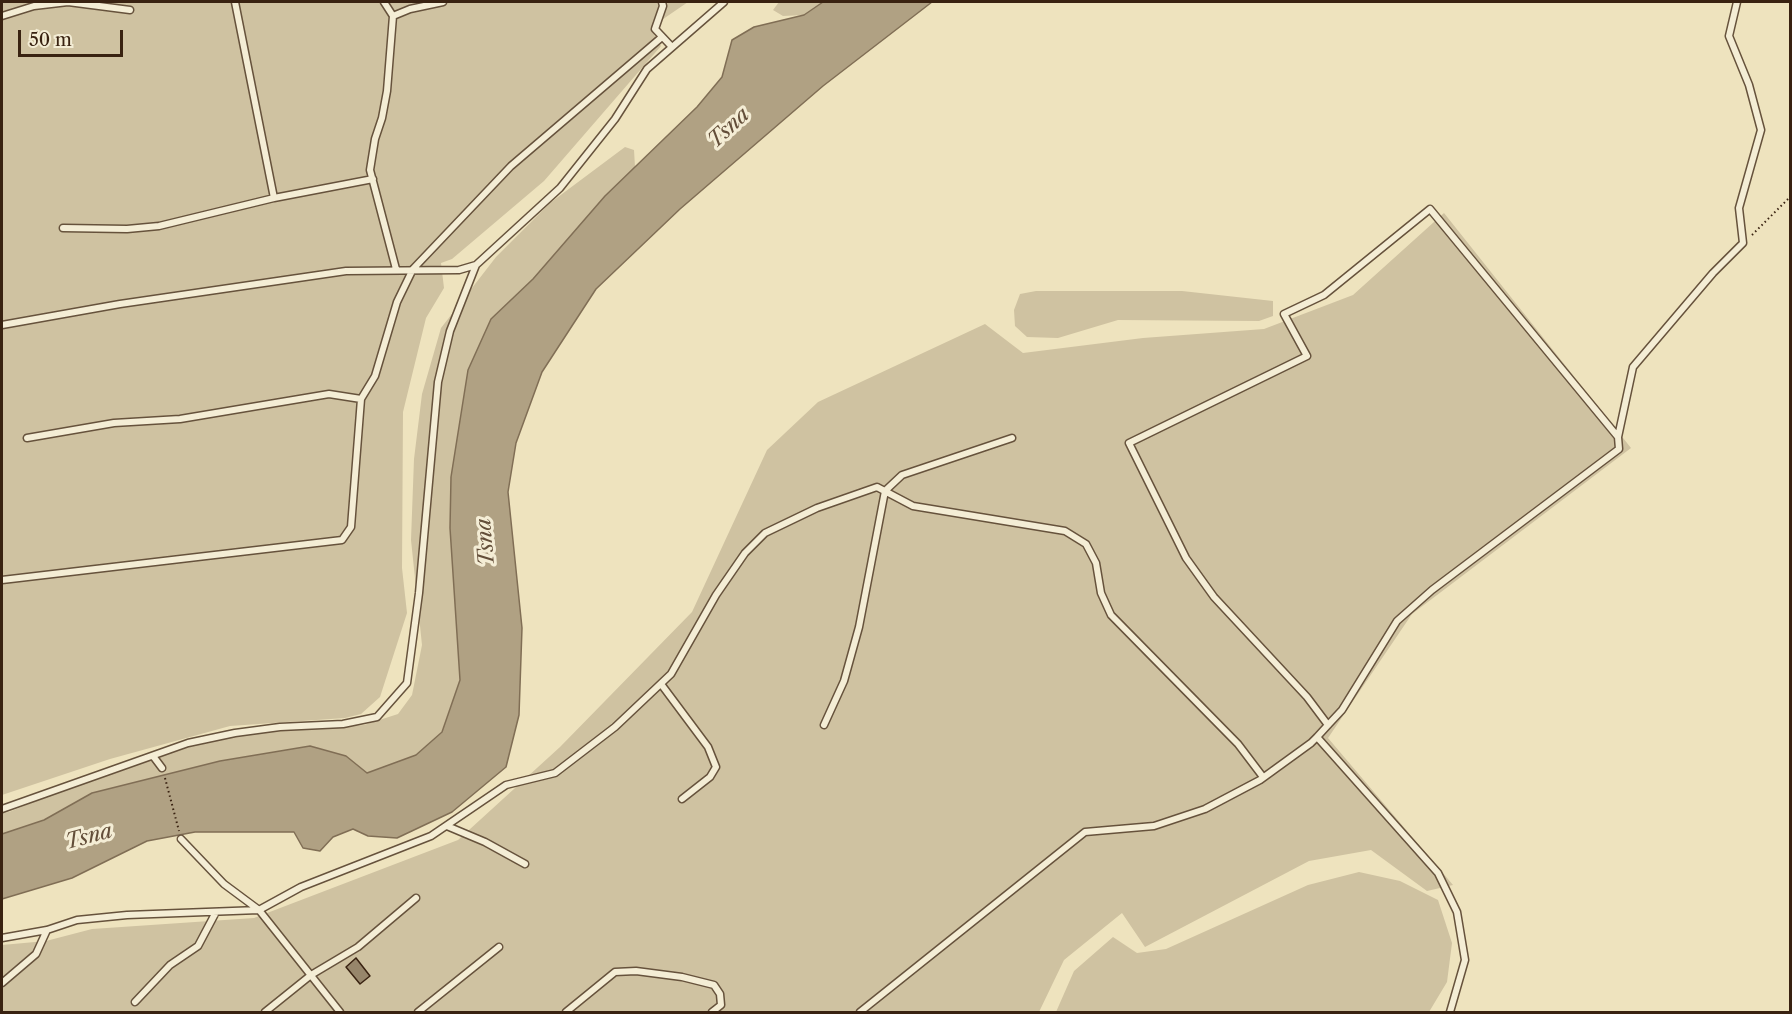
<!DOCTYPE html>
<style>
body{margin:0}
#map{position:relative;width:1792px;height:1014px;overflow:hidden;background:#eee3be;font-family:"Libre Caslon Text",serif}
canvas{display:block}
.frame{position:absolute;inset:0;border:3px solid #392211;pointer-events:none}
.scale{position:absolute;left:18px;top:30px;width:105px;height:27px;box-sizing:border-box;border:3px solid #392211;border-top:0;padding-left:8px;font-size:18px;line-height:21px;white-space:nowrap;color:#392211;-webkit-text-stroke:4px #f4edd5;paint-order:stroke}
</style>
<div id="map">
<canvas width="1792" height="1014"></canvas>
<div class="frame"></div>
<div class="scale">50 m</div>
</div>
<script>
const g = document.querySelector('canvas').getContext('2d');
g.lineJoin = 'round';
function fill(path, color) { g.fillStyle = color; g.fill(path, 'evenodd'); }
const toPath = rows => new Path2D(rows.map(r => 'M' + r).join(''));
function stroke(path, color, width, dash) { g.strokeStyle = color; g.lineWidth = width; g.lineCap = dash ? 'butt' : 'round'; g.setLineDash(dash || []); g.stroke(path); }
function label(font, color, halo, rows, align = 'center') {
  g.font = font + ' "Libre Caslon Text",serif'; g.lineWidth = 6; g.setLineDash([]); g.textBaseline = 'middle'; g.strokeStyle = halo; g.fillStyle = color; for (const [text, x, y, turn = 0] of rows) {
    g.save(); g.translate(x, y); g.rotate((+turn || 0) * Math.PI / 180); g.textAlign = isNaN(turn) ? turn : align; if (halo) g.strokeText(text, 0, 0); g.fillText(text, 0, 0); g.restore();
  }
}
const green = toPath([
 [2,2,688,2,650,28,661,46,544,181,452,259,441,263,444,288,426,318,403,412,402,568,407,613,380,697,361,714,345,718,230,726,110,759,2,795],
 [779,2,823,2,804,15,783,16,773,10],
 [625,147,634,150,635,167,605,196,533,279,491,319,468,370,451,477,450,528,460,680,442,731,416,755,367,773,346,756,310,746,220,761,92,793,44,820,2,834,2,813,9,812,176,744,255,733,364,725,398,714,412,695,422,645,411,540,414,459,422,394,441,328,496,257,550,203],
 [1444,213,1631,448,1412,614,1328,738,1453,885,1427,891,1371,850,1309,861,1145,947,1122,913,1064,960,1039,1012,2,1012,2,945,46,941,92,929,254,918,458,840,560,747,692,612,767,450,818,402,985,324,1023,353,1143,338,1264,329,1353,295],
 [1036,291,1182,291,1273,301,1273,316,1259,321,1118,320,1058,338,1027,337,1015,326,1014,310,1020,294],
 [1359,872,1400,881,1438,900,1452,943,1447,982,1429,1012,1056,1012,1074,971,1113,937,1137,953,1166,949,1308,885]
]);
const water = toPath([
 [823,2,932,2,823,86,680,209,596,289,542,372,516,443,508,492,522,628,519,715,506,767,452,812,397,838,368,836,353,829,333,837,320,851,303,848,294,832,195,832,147,841,72,878,2,899,2,834,44,820,92,793,220,761,310,746,346,756,367,773,416,755,442,732,460,680,450,528,451,477,468,370,491,319,533,279,605,196,697,107,722,77,732,40,754,27,804,15,823,2]
]);
const building = toPath([
 [356,958,370,976,360,984,346,967,356,958]
]);
const path = toPath([
 [1752,235,1790,197],
 [165,778,179,831]
]);
const service = toPath([
 [235,2,274,198],
 [384,2,393,16],
 [662,2,663,6,655,29,672,47],
 [2,16,34,6,68,2,130,10],
 [63,228,127,229,159,226,274,198,373,179],
 [396,269,370,170,375,139,382,118,387,91,393,16,410,9,443,2],
 [2,325,120,304,346,271,459,270,476,265],
 [1618,437,1633,367,1713,273,1743,243,1739,208,1761,130,1749,85,1729,36,1737,2],
 [27,438,114,423,180,419,329,394,361,399],
 [2,580,342,540,351,527,361,399,375,376,397,302,413,269,511,166,662,37],
 [661,684,708,747,716,767,710,777,682,799],
 [824,725,844,681,859,627,885,491,902,475,1012,438],
 [1317,737,1438,873,1457,912,1465,960,1450,1012],
 [153,756,162,768],
 [2,809,188,743,235,733,280,727,343,724,377,717,407,683,419,593,438,382,450,331,476,265,560,188,615,119,647,69,724,2],
 [447,826,485,842,525,864],
 [181,839,224,884,259,910,301,887,431,836,506,785,555,773,615,727,671,674,716,595,745,553,765,533,817,508,877,487,913,506,1065,531,1086,544,1096,563,1101,593,1111,615,1238,744,1263,777],
 [2,938,47,930,77,920,127,915,259,910,340,1012],
 [2,983,36,954,47,930],
 [135,1002,170,965,198,946,216,912],
 [265,1012,311,975,358,947,416,898],
 [418,1012,499,947],
 [566,1012,615,972,636,971,682,977,714,985,720,994,721,1005,712,1012],
 [860,1012,1085,832,1154,826,1205,809,1260,780,1311,743,1317,737,1328,725,1342,710,1397,621,1432,590,1619,449,1618,437,1430,209,1324,295,1284,314,1307,356,1129,443,1186,558,1214,597,1307,697,1328,725]
]);
const waterNames = [
 ["Tsna",729,128,-43],
 ["Tsna",486,542,-95],
 ["Tsna",89,837,-15]
];
fill(green, '#cfc2a1');
fill(water, '#b0a183');
stroke(water, '#806e55', 1.5);
fill(building, '#97866b');
stroke(building, '#392211', 1.5);
stroke(service, '#66523c', 9);
stroke(path, '#392211', 2, [1.5, 3]);
stroke(service, '#f4edd5', 6);
label('italic 21px', '#634e39', '#f4edd5', waterNames);
</script>
